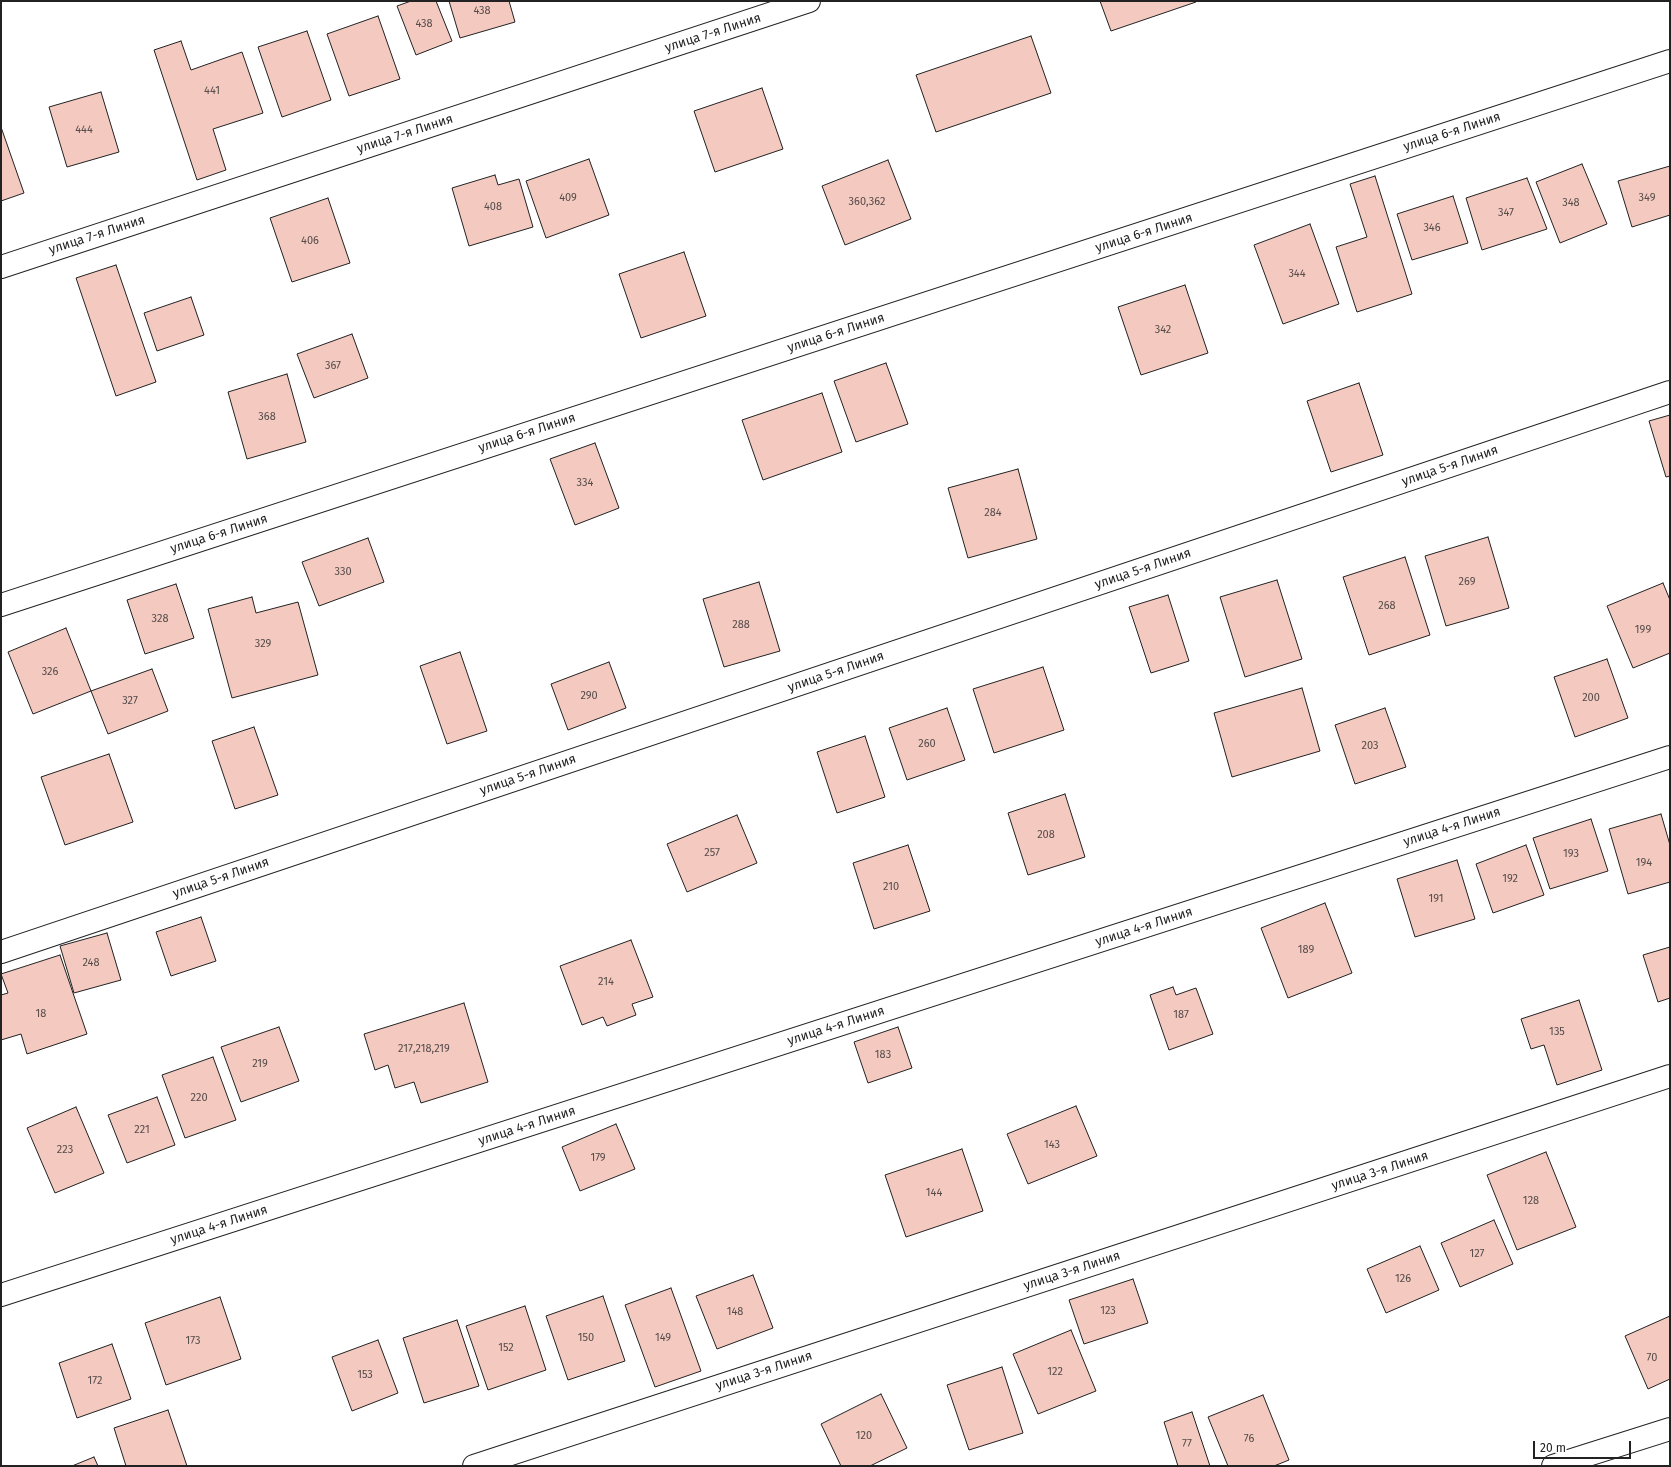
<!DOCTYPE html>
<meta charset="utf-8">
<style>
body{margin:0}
#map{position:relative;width:1671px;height:1467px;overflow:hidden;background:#fff;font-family:"Fira Sans",sans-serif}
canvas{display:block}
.frame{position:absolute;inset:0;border:2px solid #222;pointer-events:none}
.scale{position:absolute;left:1533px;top:1441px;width:98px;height:18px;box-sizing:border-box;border:2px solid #222;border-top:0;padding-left:5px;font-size:12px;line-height:14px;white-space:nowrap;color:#222;-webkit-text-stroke:3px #fff;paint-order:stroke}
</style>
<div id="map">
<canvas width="1671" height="1467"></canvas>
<div class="frame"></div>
<div class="scale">20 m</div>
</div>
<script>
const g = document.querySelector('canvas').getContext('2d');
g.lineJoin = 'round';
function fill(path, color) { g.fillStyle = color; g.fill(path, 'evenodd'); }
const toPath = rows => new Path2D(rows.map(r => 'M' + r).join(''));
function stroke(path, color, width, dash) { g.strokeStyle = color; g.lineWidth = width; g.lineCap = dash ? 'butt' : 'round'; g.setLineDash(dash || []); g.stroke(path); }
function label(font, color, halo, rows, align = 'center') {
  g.font = font + ' "Fira Sans",sans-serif'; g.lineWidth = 3; g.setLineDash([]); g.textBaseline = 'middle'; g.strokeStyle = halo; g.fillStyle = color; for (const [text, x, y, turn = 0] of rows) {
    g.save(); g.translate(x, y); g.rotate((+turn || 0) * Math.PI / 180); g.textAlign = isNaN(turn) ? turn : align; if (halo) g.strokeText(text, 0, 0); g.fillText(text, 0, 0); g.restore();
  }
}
const building = toPath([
 [411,1,436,1,452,41,416,55,397,6,411,1],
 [449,1,509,1,515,22,460,38,449,1],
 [1100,1,1196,1,1196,2,1111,31,1100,1],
 [378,16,400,79,349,96,327,34,378,16],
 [307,31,331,100,282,117,258,47,307,31],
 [1031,36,1051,93,936,132,916,75,1031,36],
 [181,41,191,70,242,52,263,113,213,129,226,170,197,180,154,50,181,41],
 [762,88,783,149,715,172,694,111,762,88],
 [101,92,119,152,67,167,49,107,101,92],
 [1,127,24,193,1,201,1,127],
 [589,159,609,215,546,238,526,181,589,159],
 [888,160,911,219,845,245,822,186,888,160],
 [1582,164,1607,224,1560,243,1536,182,1582,164],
 [1670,166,1670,215,1632,227,1618,181,1670,166],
 [495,175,498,185,519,179,533,227,469,246,452,188,495,175],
 [1375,176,1412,294,1357,312,1336,247,1367,237,1350,184,1375,176],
 [1527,178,1547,229,1482,250,1466,198,1527,178],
 [1453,196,1468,243,1412,260,1397,214,1453,196],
 [328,198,350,263,292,282,270,218,328,198],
 [1310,224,1339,304,1283,324,1254,245,1310,224],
 [684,252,706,316,641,338,619,274,684,252],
 [116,265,156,382,116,396,76,278,116,265],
 [1185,285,1208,353,1141,375,1118,307,1185,285],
 [191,297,204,335,157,351,144,313,191,297],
 [352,334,368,378,314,398,297,354,352,334],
 [886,363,908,424,856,442,834,381,886,363],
 [287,374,306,442,247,459,228,392,287,374],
 [1359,383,1383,455,1331,472,1307,401,1359,383],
 [822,393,842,452,763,480,742,420,822,393],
 [1670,415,1670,476,1666,477,1649,421,1670,415],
 [595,443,619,508,575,525,550,459,595,443],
 [1018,469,1037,539,968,558,948,488,1018,469],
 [1488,537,1509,608,1446,626,1425,556,1488,537],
 [368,538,384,582,319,606,302,562,368,538],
 [1405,557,1430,635,1369,655,1343,577,1405,557],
 [1277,580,1302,659,1245,677,1220,597,1277,580],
 [759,582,780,651,724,667,703,599,759,582],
 [1663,583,1670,600,1670,653,1633,668,1607,606,1663,583],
 [176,584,194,638,145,654,127,600,176,584],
 [1168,595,1189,661,1151,673,1129,607,1168,595],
 [252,597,256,613,298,602,318,675,232,698,208,609,252,597],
 [66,628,91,691,33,714,8,652,66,628],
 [460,652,487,731,447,744,420,666,460,652],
 [1607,659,1628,718,1575,737,1554,677,1607,659],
 [609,662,626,708,568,730,551,684,609,662],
 [1043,667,1064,730,994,753,973,689,1043,667],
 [152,669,168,711,108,734,91,691,152,669],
 [1302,688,1320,751,1232,777,1214,713,1302,688],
 [947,708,965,760,907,780,889,728,947,708],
 [1385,708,1406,767,1355,784,1335,725,1385,708],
 [254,727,278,795,235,809,212,741,254,727],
 [865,736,885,797,837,813,817,752,865,736],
 [109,754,133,822,65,845,41,777,109,754],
 [1065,794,1085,857,1028,875,1008,813,1065,794],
 [1661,814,1670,845,1670,882,1628,894,1609,829,1661,814],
 [737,815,757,863,687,892,667,844,737,815],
 [1591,819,1608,871,1550,889,1533,838,1591,819],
 [908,845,930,911,874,929,853,863,908,845],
 [1526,845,1544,895,1493,913,1476,864,1526,845],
 [1457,860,1475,919,1415,937,1397,879,1457,860],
 [1325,903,1352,973,1288,998,1261,928,1325,903],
 [201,917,216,961,171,976,156,932,201,917],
 [107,933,121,980,74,993,60,946,107,933],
 [631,940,653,997,632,1004,636,1015,607,1026,603,1017,582,1025,560,966,631,940],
 [1670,947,1670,998,1658,1002,1643,955,1670,947],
 [60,955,87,1034,27,1054,21,1034,1,1040,1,995,8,993,1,974,60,955],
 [1173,987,1176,995,1196,988,1213,1034,1169,1050,1150,995,1173,987],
 [1579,1000,1602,1070,1557,1085,1544,1045,1531,1049,1521,1019,1579,1000],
 [464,1003,488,1082,421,1103,414,1082,395,1088,388,1065,375,1070,364,1034,464,1003],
 [279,1027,299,1081,241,1102,221,1047,279,1027],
 [898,1027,912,1068,868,1083,854,1042,898,1027],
 [213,1057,236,1120,185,1138,162,1075,213,1057],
 [157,1097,175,1145,127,1163,108,1115,157,1097],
 [1076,1106,1097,1156,1028,1184,1007,1134,1076,1106],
 [76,1107,104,1173,55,1193,27,1128,76,1107],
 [616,1124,635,1169,580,1191,562,1147,616,1124],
 [962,1149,983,1211,906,1237,885,1175,962,1149],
 [1546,1152,1576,1227,1517,1250,1487,1175,1546,1152],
 [1494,1220,1513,1264,1460,1287,1441,1243,1494,1220],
 [1420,1246,1439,1290,1386,1313,1367,1269,1420,1246],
 [753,1275,773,1328,717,1349,696,1296,753,1275],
 [1133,1279,1148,1323,1084,1344,1069,1300,1133,1279],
 [671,1288,701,1371,655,1387,625,1305,671,1288],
 [603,1296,625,1361,568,1380,546,1316,603,1296],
 [220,1297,241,1359,166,1385,145,1323,220,1297],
 [525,1306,546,1370,488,1390,466,1326,525,1306],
 [1670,1316,1670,1379,1648,1389,1625,1336,1670,1316],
 [457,1320,479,1386,424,1403,403,1338,457,1320],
 [1071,1330,1096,1391,1038,1414,1013,1354,1071,1330],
 [378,1340,398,1393,352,1411,332,1357,378,1340],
 [112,1344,131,1399,77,1418,59,1363,112,1344],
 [1002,1367,1023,1433,969,1450,947,1385,1002,1367],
 [881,1394,907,1448,870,1466,841,1466,821,1424,881,1394],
 [1263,1395,1289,1460,1274,1466,1228,1466,1208,1417,1263,1395],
 [168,1410,187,1466,126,1466,114,1428,168,1410],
 [1192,1412,1210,1466,1178,1466,1164,1422,1192,1412],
 [94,1457,98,1466,72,1466,94,1457]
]);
const street = toPath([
 [1,267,809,1],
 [1,605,1670,61],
 [1,952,1670,392],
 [1,1295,1670,757],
 [474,1466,1670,1076],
 [1553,1466,1670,1429]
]);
const numberNames = [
 ["438",482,11],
 ["438",424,24],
 ["441",212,91],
 ["444",84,130],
 ["409",568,198],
 ["349",1647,198],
 ["360,362",867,202],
 ["348",1571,203],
 ["408",493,207],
 ["347",1506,213],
 ["346",1432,228],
 ["406",310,241],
 ["344",1297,274],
 ["342",1163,330],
 ["367",333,366],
 ["368",267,417],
 ["334",585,483],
 ["284",993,513],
 ["330",343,572],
 ["269",1467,582],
 ["268",1387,606],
 ["328",160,619],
 ["288",741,625],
 ["199",1643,630],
 ["329",263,644],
 ["326",50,672],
 ["290",589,696],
 ["200",1591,698],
 ["327",130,701],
 ["260",927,744],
 ["203",1370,746],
 ["208",1046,835],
 ["257",712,853],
 ["193",1571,854],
 ["194",1644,863],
 ["192",1510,879],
 ["210",891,887],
 ["191",1436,899],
 ["189",1306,950],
 ["248",91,963],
 ["214",606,982],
 ["18",41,1014],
 ["187",1181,1015],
 ["135",1557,1032],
 ["217,218,219",424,1049],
 ["183",883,1055],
 ["219",260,1064],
 ["220",199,1098],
 ["221",142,1130],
 ["143",1052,1145],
 ["223",65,1150],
 ["179",598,1158],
 ["144",934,1193],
 ["128",1531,1201],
 ["127",1477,1254],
 ["126",1403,1279],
 ["123",1108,1311],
 ["148",735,1312],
 ["150",586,1338],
 ["149",663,1338],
 ["173",193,1341],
 ["152",506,1348],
 ["70",1652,1358],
 ["122",1055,1372],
 ["153",365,1375],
 ["172",95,1381],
 ["120",864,1436],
 ["76",1249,1439],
 ["77",1187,1444]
];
const streetNames = [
 ["улица 7-я Линия",713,33,-18],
 ["улица 6-я Линия",1452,132,-18],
 ["улица 7-я Линия",405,134,-18],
 ["улица 6-я Линия",1144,233,-18],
 ["улица 7-я Линия",97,235,-18],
 ["улица 6-я Линия",836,333,-18],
 ["улица 6-я Линия",527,433,-18],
 ["улица 5-я Линия",1450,466,-19],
 ["улица 6-я Линия",219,534,-18],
 ["улица 5-я Линия",1143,569,-19],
 ["улица 5-я Линия",836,672,-19],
 ["улица 5-я Линия",528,775,-19],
 ["улица 4-я Линия",1452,827,-18],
 ["улица 5-я Линия",221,878,-19],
 ["улица 4-я Линия",1144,927,-18],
 ["улица 4-я Линия",836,1026,-18],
 ["улица 4-я Линия",527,1126,-18],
 ["улица 3-я Линия",1380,1171,-18],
 ["улица 4-я Линия",219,1225,-18],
 ["улица 3-я Линия",1072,1271,-18],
 ["улица 3-я Линия",764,1371,-18]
];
fill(building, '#f3c9c0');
stroke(building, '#222', 1);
stroke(street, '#222', 24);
stroke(street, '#fff', 22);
label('11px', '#564c4a', null, numberNames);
label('13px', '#222', '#fff', streetNames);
</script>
